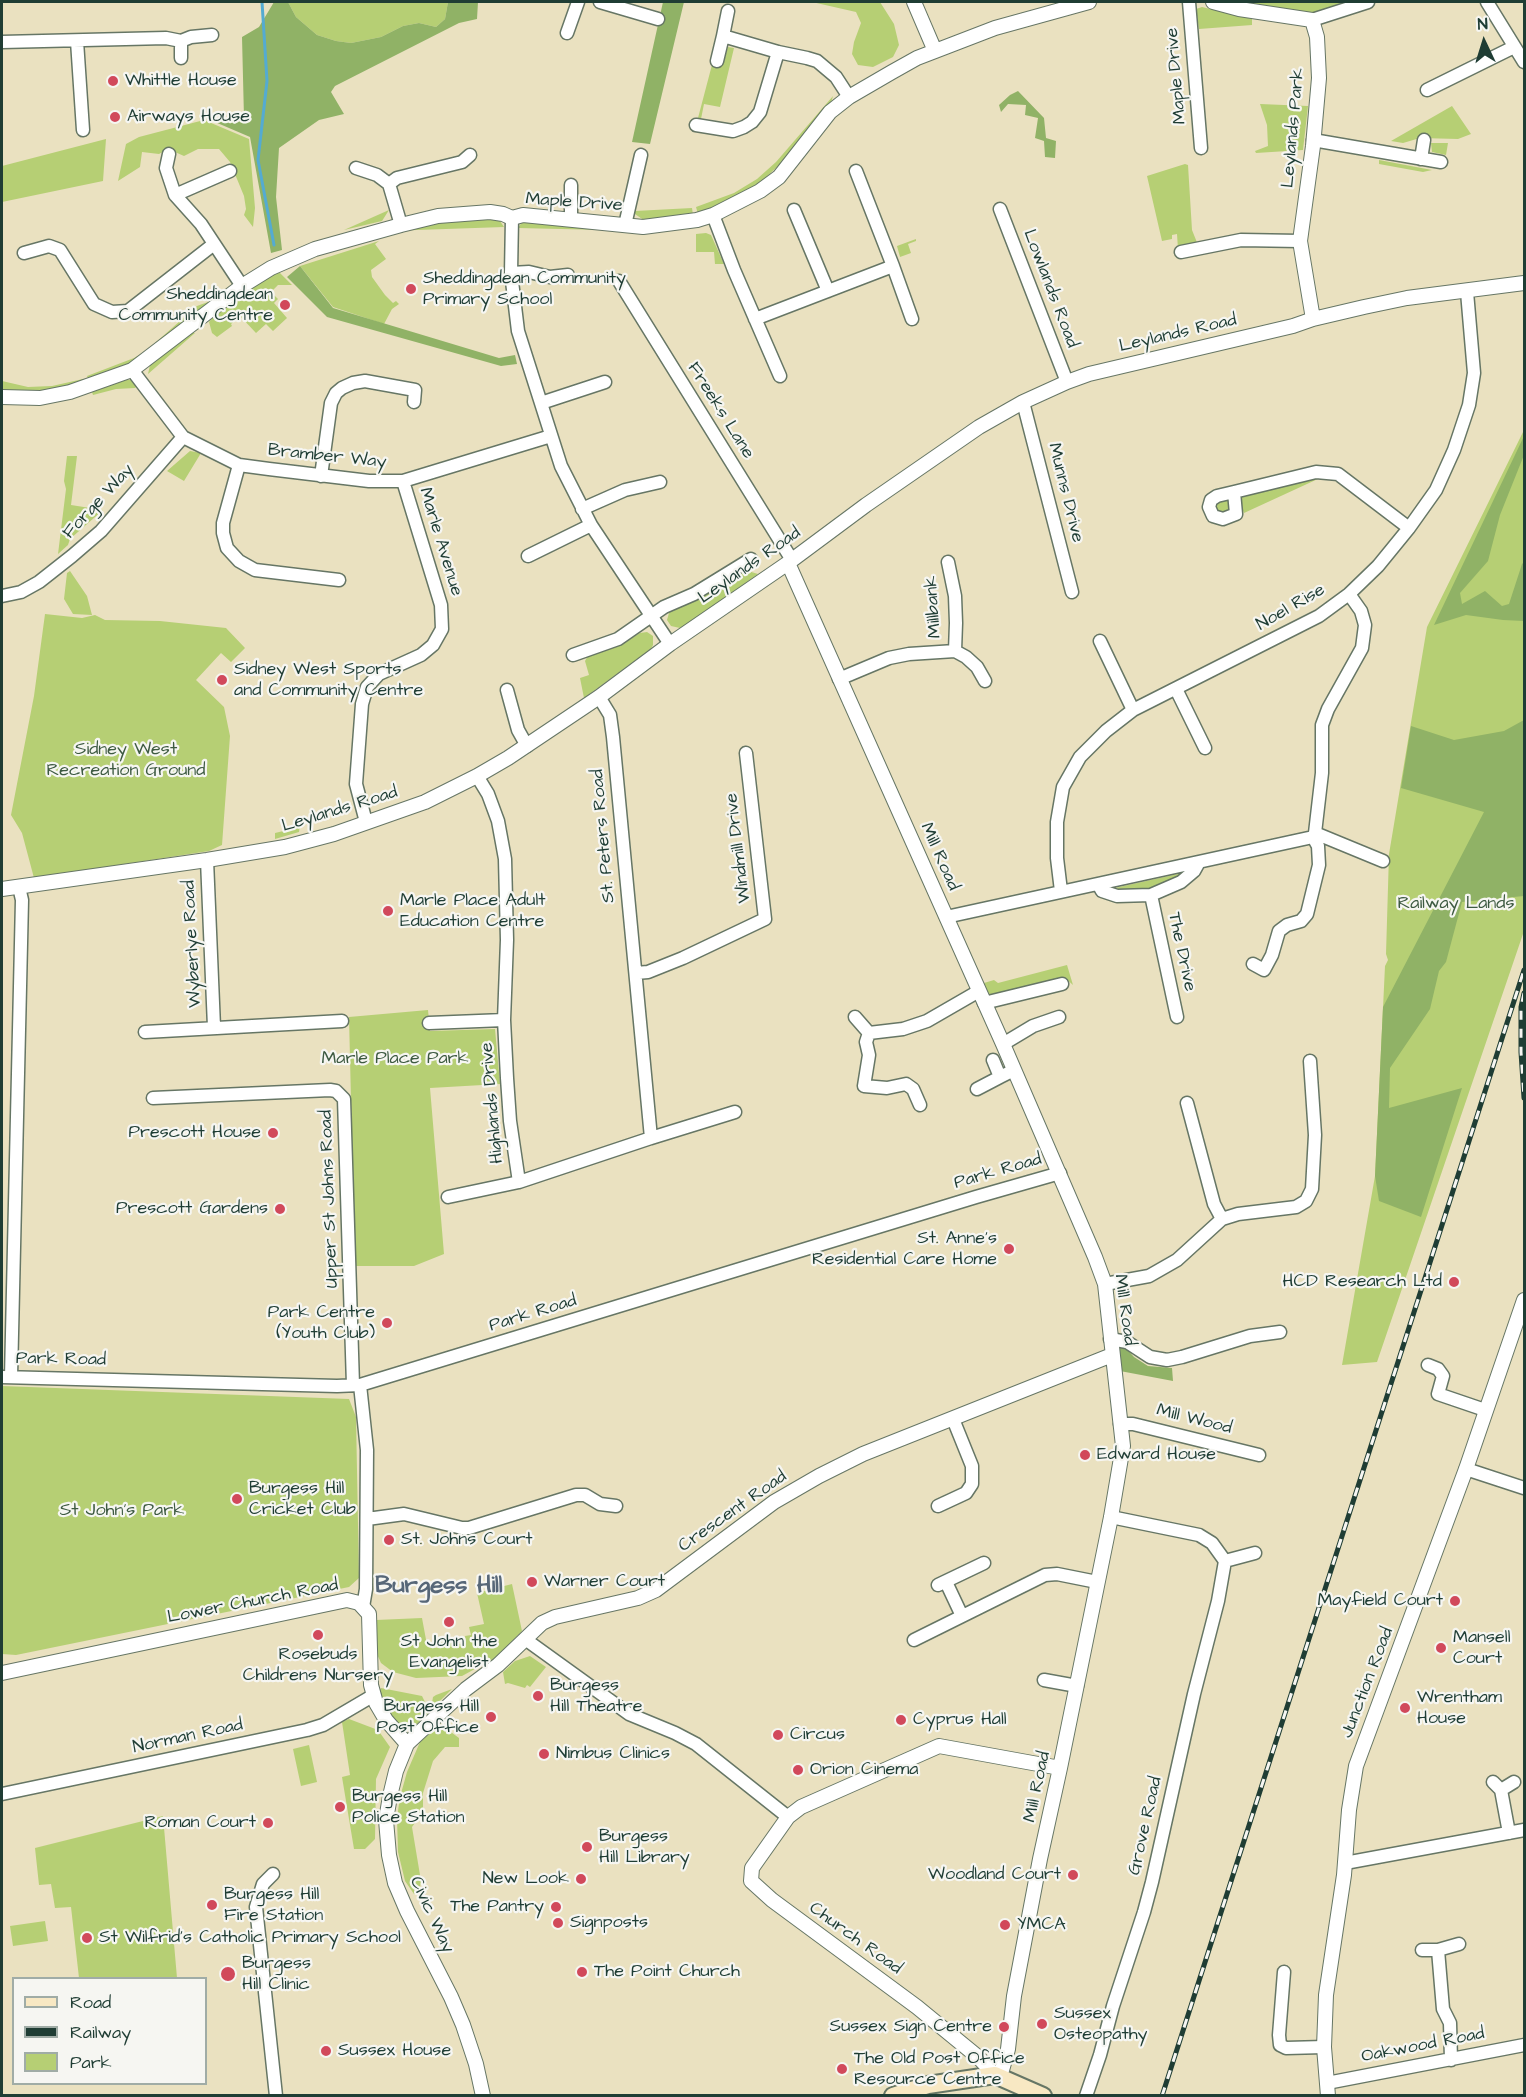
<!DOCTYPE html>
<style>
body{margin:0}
#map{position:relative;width:1526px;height:2097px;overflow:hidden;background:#eae1c0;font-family:"Architects Daughter",sans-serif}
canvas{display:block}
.frame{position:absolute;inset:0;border:3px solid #1f3d34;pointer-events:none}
.legend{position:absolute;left:12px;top:1977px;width:195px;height:108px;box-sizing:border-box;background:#f6f6f2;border:2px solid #a0aca6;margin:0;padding:8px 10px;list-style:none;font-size:18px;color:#1f3d34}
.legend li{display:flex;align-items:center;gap:12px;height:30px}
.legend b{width:30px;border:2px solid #a0aca6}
.north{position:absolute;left:1454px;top:12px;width:60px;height:60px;-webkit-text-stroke:4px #f6f6f2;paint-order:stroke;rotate:356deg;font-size:16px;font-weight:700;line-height:24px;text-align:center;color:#1f3d34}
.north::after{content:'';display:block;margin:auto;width:21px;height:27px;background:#1f3d34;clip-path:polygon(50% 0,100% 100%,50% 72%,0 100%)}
</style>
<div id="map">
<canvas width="1526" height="2097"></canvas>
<div class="frame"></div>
<ul class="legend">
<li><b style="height:8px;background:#f8e8c3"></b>Road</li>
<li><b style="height:8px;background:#1f3d34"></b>Railway</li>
<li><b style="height:16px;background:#b6cf74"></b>Park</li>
</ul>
<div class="north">N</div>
</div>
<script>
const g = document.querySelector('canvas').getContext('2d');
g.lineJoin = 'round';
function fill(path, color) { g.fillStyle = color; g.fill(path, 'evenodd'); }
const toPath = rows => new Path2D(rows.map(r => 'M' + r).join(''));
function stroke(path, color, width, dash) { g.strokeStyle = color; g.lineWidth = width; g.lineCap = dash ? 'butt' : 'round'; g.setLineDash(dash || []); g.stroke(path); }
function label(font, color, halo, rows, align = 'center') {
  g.font = font + ' "Architects Daughter",sans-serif'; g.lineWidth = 4.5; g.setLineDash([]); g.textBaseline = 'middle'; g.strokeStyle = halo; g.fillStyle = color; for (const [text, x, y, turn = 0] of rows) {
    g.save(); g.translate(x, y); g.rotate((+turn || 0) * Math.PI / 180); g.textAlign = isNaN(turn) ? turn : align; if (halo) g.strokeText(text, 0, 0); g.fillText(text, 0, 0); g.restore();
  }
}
const green = toPath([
 [288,2,448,2,445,19,436,27,419,23,403,26,381,37,351,43,336,41,317,35,296,17],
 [812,2,880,2,894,24,899,45,893,57,873,67,858,65,852,54,854,42,861,23,856,12],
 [1245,2,1353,2,1312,14,1274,9],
 [1202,7,1252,19,1252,25,1199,29,1196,9],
 [728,47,734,48,720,107,704,104,701,119,698,118,713,61,723,64],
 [833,96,831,103,832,105,779,165,760,183,736,198,698,214,696,207,734,193,757,179,776,162],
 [1260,104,1308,106,1303,150,1256,153,1255,151,1268,146,1267,125],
 [1452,106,1471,134,1458,139,1420,138,1403,143,1391,141],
 [204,120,249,139,255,208,253,227,244,215,246,209,244,196,230,162,219,149,198,149,184,156,168,149,159,154,142,152,140,167,118,181,126,144,139,137],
 [106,139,103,181,2,202,2,166],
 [1431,143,1448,143,1446,155,1432,152],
 [1379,160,1432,170,1423,172,1379,164],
 [1185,164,1188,165,1192,230,1198,245,1178,249,1177,234,1172,235,1172,239,1162,241,1147,176],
 [692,208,693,215,645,221,635,214,635,211],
 [389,210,382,221,344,230],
 [493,217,500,221,504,227,388,231,447,219],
 [531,219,604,230,518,228,522,222],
 [706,233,711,235,724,264,715,264,714,252,696,252,696,234],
 [916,239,916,241,908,244,911,253,900,257,897,246],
 [379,241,375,244,386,259,371,270,372,277,385,295,393,303,396,301,399,304,392,309,384,324,333,307,300,266],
 [277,270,292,285,278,285,271,292,278,299,274,303,287,318,273,331,266,324,256,333,240,316,231,324,232,326,217,337,212,333,209,322,225,303],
 [208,302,212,302,134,363,89,381,87,376,134,358,146,351,197,306],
 [192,333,195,333,148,374,150,365],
 [83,379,84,383,46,391,14,392,2,391,2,381,28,387,52,386],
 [126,380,131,380,137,386,135,388,116,389,93,395,92,392],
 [1524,430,1524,931,1377,1362,1342,1365,1375,1176,1385,966,1388,960,1386,954,1389,854,1427,627],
 [190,451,201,453,184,481,167,471],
 [67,456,77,456,71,505,103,510,70,539,68,545,58,554,66,489,64,481],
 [1320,478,1244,513,1239,502,1241,496],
 [1224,499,1229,500,1232,503,1228,514,1215,514,1214,503],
 [70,571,87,596,92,615,73,614,64,599,67,573],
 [748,571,758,574,688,624,680,628,671,626,667,620,669,613,675,608,728,578],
 [45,614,82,618,95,615,105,620,160,621,226,628,245,648,231,662,221,653,196,680,224,707,230,736,222,845,209,851,34,878,22,833,11,815,34,696],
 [647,632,653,636,653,645,651,649,584,698,580,678,589,675,585,661,589,654,622,644,640,633],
 [298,818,301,818,299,832,275,839,275,833,296,828],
 [1187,872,1179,879,1150,890,1119,891,1110,889],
 [1067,965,1073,985,1064,977,990,997,984,983,994,980,998,983],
 [428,1010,430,1031,495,1029,500,1084,430,1088,444,1254,414,1266,355,1266,349,1017],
 [2,1386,349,1399,356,1417,359,1578,349,1587,16,1655,2,1654],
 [512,1584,522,1631,495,1658,462,1676,416,1678,393,1672,381,1663,376,1652,376,1620,422,1618,427,1645,434,1644,435,1648,440,1647,439,1643,453,1640,454,1645,466,1643,465,1636,471,1635,469,1627,484,1624,477,1593],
 [530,1656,546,1667,530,1687,527,1685,525,1688,508,1683,505,1684,503,1672,515,1661],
 [381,1688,422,1696,426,1704,432,1703,433,1697,436,1695,452,1689,415,1726,402,1729,384,1709,379,1691],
 [349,1719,378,1730,390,1747,376,1779,375,1839,365,1849,354,1849,342,1777,350,1775,342,1722],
 [444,1727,459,1738,459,1747,445,1747,433,1761,423,1793,423,1812,412,1827,421,1881,419,1893,414,1894,405,1881,398,1852,397,1818,400,1797,407,1772,420,1742,434,1730],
 [309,1745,317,1782,301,1786,293,1749],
 [163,1816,177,1978,79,1978,71,1907,55,1908,51,1884,39,1885,35,1848],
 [45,1921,48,1941,13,1946,10,1926]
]);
const forest = toPath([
 [274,2,288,2,296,17,317,35,336,41,351,43,381,37,403,26,419,23,436,27,445,19,448,2,478,2,477,19,459,23,335,86,331,92,344,114,319,120,279,148,276,197,282,250,271,253,250,137,208,119,244,118,242,37,259,27],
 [663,2,684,2,650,144,632,142],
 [1018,91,1044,118,1046,138,1056,141,1055,158,1045,157,1044,141,1035,138,1038,118,1025,115,1026,105,1008,104,1001,112,999,105,1010,95],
 [300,266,333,308,499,358,515,355,517,364,501,366,327,317,287,277],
 [1524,436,1524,455,1500,515,1488,561,1460,593,1462,604,1485,591,1502,606,1509,604,1522,564,1524,562,1524,621,1503,620,1466,615,1434,625],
 [1524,720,1524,896,1462,902,1446,962,1439,971,1430,1009,1390,1068,1389,1108,1462,1088,1421,1217,1379,1201,1375,1176,1383,1007,1484,812,1401,788,1411,726,1454,740,1504,731],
 [1120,1346,1124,1346,1134,1357,1148,1366,1172,1368,1173,1381,1120,1371]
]);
const stream = toPath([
 [262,2,267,81,258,160,274,245]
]);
const minor = toPath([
 [600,2,658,19],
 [1189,2,1201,148],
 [1487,2,1524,62],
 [1312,20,1368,2],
 [567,33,578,2],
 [723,36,728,11],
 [77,41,83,130],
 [181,41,181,58],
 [2,42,166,38,181,41,191,37,212,35],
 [717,61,723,36,778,52,807,58,817,61,836,77,849,97],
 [1427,90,1514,47],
 [696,125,733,131,744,127,752,122,760,112,778,52],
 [1313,140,1441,162],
 [169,154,166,168,175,195,201,224,242,286],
 [1421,159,1424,140],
 [356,168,377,175,389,184],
 [175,195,230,171],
 [1000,209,1067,382],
 [794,210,828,291],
 [713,215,734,270,780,376],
 [512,218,511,273,518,331,561,466,591,525,670,644],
 [571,219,571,185],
 [401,225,389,184,397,178,462,162,470,155],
 [625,225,641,155],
 [1181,252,1241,240,1300,241],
 [24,253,49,246,60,250,94,304,112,312,128,311,214,244],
 [893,266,912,319],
 [511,273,529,272,550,277,568,275],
 [619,281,792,560],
 [755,319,893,266,856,171],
 [132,370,183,437,239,465,269,469,369,481,403,481,551,436],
 [1023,402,1072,592],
 [541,403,605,382],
 [239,465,223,523,223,533,227,548,239,561,255,570,339,580],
 [321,476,331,403,336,393,342,388,353,383,365,381,415,390,414,402],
 [1234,492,1236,514,1223,519,1213,516,1209,507,1211,500,1217,496,1234,492,1316,472,1338,474,1409,528],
 [582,509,625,490,660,482],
 [528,556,591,525],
 [948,562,955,596,956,623,955,651],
 [2,596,21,592,39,582,72,556,101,531,183,437],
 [1100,641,1133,710],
 [573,655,618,639,664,607,694,594,751,559],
 [839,679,889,658,909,654,955,651,966,657,977,667,985,681],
 [1176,689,1205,748],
 [507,690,518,730,527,746],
 [599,697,610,715,613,737,651,1138,735,1112],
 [477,776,488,794,498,821,505,859,507,940,504,1020,507,1078,510,1121,519,1182],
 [366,822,356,784,362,704,367,687,379,674,421,655,433,645,442,629,441,605,403,481],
 [1315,833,1322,773,1322,725,1328,709,1362,648,1365,625,1361,611,1349,594],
 [1315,833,1383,861],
 [207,860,214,1027],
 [1098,884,1102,891,1117,896,1151,895,1181,882,1194,871,1199,862],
 [1061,891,1057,858,1057,822,1063,787,1080,757,1106,731,1133,710,1319,616,1349,594,1378,566,1409,528,1436,490,1454,450,1469,405,1474,373,1467,292],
 [1151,895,1177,1017],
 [946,917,1313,837,1315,833],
 [1253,964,1264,970,1272,955,1279,931,1287,925,1301,921,1307,914,1319,865,1318,846,1313,837],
 [636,973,648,972,683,958,765,919,746,753],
 [984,1003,1062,984],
 [855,1017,869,1033],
 [429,1023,504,1020],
 [145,1032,342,1021],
 [1003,1044,1033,1026,1059,1017],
 [993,1060,1000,1077,1014,1070],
 [977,1089,1000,1077],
 [153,1098,330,1090,336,1091,344,1099,353,1385],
 [1187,1103,1214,1204,1222,1219],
 [920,1105,913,1089,906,1084,887,1088,864,1086,869,1055,866,1042,869,1033,903,1029,927,1021,979,991],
 [448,1197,519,1182,651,1138],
 [1105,1284,1149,1276,1177,1260,1222,1219,1238,1214,1296,1207,1306,1201,1312,1189,1315,1135,1310,1061],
 [1110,1339,1127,1342,1150,1357,1167,1360,1182,1357,1250,1336,1280,1332],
 [1428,1365,1438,1369,1443,1376,1438,1394,1485,1410],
 [2,1377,337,1386,360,1385,976,1197,1060,1173],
 [11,1377,22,900,19,887],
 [360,1385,367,1450,366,1589,363,1607],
 [1120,1424,1133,1424,1259,1455],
 [1466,1469,1524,1488],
 [938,1506,966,1493,972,1484,972,1466,953,1419],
 [367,1519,404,1514,462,1528,469,1528,576,1495,585,1495,600,1504,616,1506],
 [1225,1561,1255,1553],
 [946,1582,962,1616],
 [938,1585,984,1563],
 [525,1639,629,1714,675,1733,696,1744,788,1817],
 [914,1640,1045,1575,1057,1574,1097,1582],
 [1044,1680,1077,1686],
 [1493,1782,1501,1790,1509,1833],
 [1501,1790,1514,1782],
 [2,1794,307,1730,323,1725,374,1695],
 [1345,1863,1524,1830],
 [273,1874,263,1884,256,1907,276,2096],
 [1422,1950,1438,1950,1459,1944],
 [1438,1950,1443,2009,1450,2023,1451,2060],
 [1284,1972,1279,2035,1280,2045,1286,2048,1324,2047],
 [1327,2083,1524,2045],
 [1086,2096,1100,2055,1113,2006,1144,1912,1152,1882,1194,1694,1218,1601,1225,1561,1212,1543,1199,1535,1111,1517]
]);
const tertiary = toPath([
 [914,2,935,51],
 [1213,2,1239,9,1312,20,1317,37,1319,78,1313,146,1300,241,1313,319],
 [2,397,40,398,70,392,132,370,242,286,271,268,315,249,401,225,438,216,490,212,503,214,512,218,523,215,643,227,697,220,713,215,760,191,779,177,830,112,849,97,892,72,917,58,995,28,1089,2],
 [788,563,1003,1044,1095,1257,1105,1284,1123,1446,1111,1517,1060,1768,1040,1859,1014,1996,1008,2049,1002,2070,995,2075,978,2057,917,2007,772,1900,751,1881,752,1868,788,1817,801,1807,939,1746,1060,1768],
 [2,889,207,860,285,847,334,834,425,802,477,776,508,758,599,697,670,644,788,563,866,505,979,427,1023,402,1067,382,1089,374,1293,326,1313,319,1364,307,1407,298,1524,283],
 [2,1673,347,1600,359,1603,369,1614,371,1685,376,1703,386,1720,407,1744],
 [483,2096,476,2064,463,2025,451,1997,407,1911,395,1883,389,1855,386,1820,390,1796,396,1771,407,1744,466,1689,498,1665,542,1623,555,1617,638,1598,656,1590,774,1502,819,1476,863,1454,1112,1355],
 [1328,2096,1324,2047,1326,1995,1344,1875,1349,1810,1356,1766,1466,1469,1524,1300]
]);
const secondary = toPath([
 [893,2096,928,2085,995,2075,1043,2096]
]);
const rail = toPath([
 [1524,993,1521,1007,1521,1052,1524,1098],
 [1162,2096,1524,970]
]);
const markers = [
 [113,81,6,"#d1495b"],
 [115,117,6,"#d1495b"],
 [411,289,6,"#d1495b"],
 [285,305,6,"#d1495b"],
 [222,680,6,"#d1495b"],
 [388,911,6,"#d1495b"],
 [273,1133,6,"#d1495b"],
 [280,1209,6,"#d1495b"],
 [1009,1249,6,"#d1495b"],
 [1454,1282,6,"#d1495b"],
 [387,1323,6,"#d1495b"],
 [1085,1455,6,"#d1495b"],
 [237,1499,6,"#d1495b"],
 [389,1540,6,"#d1495b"],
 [532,1582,6,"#d1495b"],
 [1455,1601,6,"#d1495b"],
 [449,1622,6,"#d1495b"],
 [318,1635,6,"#d1495b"],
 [1441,1648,6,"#d1495b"],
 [538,1696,6,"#d1495b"],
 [1405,1708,6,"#d1495b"],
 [491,1717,6,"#d1495b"],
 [901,1720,6,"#d1495b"],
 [778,1735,6,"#d1495b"],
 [544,1754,6,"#d1495b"],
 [798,1770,6,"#d1495b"],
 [340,1807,6,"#d1495b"],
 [268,1823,6,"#d1495b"],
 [587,1847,6,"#d1495b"],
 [1073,1875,6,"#d1495b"],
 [581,1879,6,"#d1495b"],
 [212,1905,6,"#d1495b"],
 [556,1907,6,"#d1495b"],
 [558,1923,6,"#d1495b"],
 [1005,1925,6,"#d1495b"],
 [87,1938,6,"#d1495b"],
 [582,1972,6,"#d1495b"],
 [228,1974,8,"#d1495b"],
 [1042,2024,6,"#d1495b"],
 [1004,2027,6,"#d1495b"],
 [326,2051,6,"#d1495b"],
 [842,2069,6,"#d1495b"]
];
const streetNames = [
 ["Maple Drive",1177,76,-95],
 ["Leylands Park",1294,128,-85],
 ["Maple Drive",574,203,4],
 ["Lowlands Road",1050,289,69],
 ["Leylands Road",1178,334,-13],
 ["Freeks Lane",720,411,58],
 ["Bramber Way",327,457,6],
 ["Munns Drive",1065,493,76],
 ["Forge Way",99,502,-47],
 ["Marle Avenue",440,542,73],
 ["Leylands Road",750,566,-35],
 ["Millbank",934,607,-94],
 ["Noel Rise",1291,608,-30],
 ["Leylands Road",340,810,-17],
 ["St. Peters Road",604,836,-95],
 ["Windmill Drive",739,848,-97],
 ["Mill Road",939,857,66],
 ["Wyberlye Road",193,944,-93],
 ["The Drive",1181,952,78],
 ["Highlands Drive",493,1103,-95],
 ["Park Road",998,1172,-16],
 ["Upper St Johns Road",330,1199,-92],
 ["Mill Road",1124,1310,82],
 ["Park Road",533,1314,-17],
 ["Park Road",61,1360,1],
 ["Mill Wood",1194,1420,14],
 ["Crescent Road",733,1512,-35],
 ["Lower Church Road",253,1602,-11],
 ["Junction Road",1368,1683,-69],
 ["Norman Road",188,1737,-12],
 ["Mill Road",1038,1787,-78],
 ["Grove Road",1146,1826,-77],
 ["Civic Way",431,1915,65],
 ["Church Road",855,1939,36],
 ["Oakwood Road",1423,2046,-11]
];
const poiNames = [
 ["Whittle House",125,81],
 ["Airways House",127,117],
 ["Sheddingdean Community",423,279],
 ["Primary School",423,300],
 ["Sheddingdean",273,295,"right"],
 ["Community Centre",273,316,"right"],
 ["Sidney West Sports",234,670],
 ["and Community Centre",234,691],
 ["Marle Place Adult",400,901],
 ["Education Centre",400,922],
 ["Prescott House",261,1133,"right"],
 ["Prescott Gardens",268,1209,"right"],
 ["St. Anne's",997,1239,"right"],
 ["Residential Care Home",997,1260,"right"],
 ["HCD Research Ltd",1442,1282,"right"],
 ["Park Centre",375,1313,"right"],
 ["(Youth Club)",375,1334,"right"],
 ["Edward House",1097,1455],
 ["Burgess Hill",249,1489],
 ["Cricket Club",249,1510],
 ["St. Johns Court",401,1540],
 ["Warner Court",544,1582],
 ["Mayfield Court",1443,1601,"right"],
 ["Mansell",1453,1638],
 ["Court",1453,1659],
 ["St John the",449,1642,"center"],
 ["Evangelist",449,1663,"center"],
 ["Rosebuds",318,1655,"center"],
 ["Childrens Nursery",318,1676,"center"],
 ["Burgess",550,1686],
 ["Hill Theatre",550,1707],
 ["Wrentham",1417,1698],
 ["House",1417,1719],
 ["Burgess Hill",479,1707,"right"],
 ["Post Office",479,1728,"right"],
 ["Cyprus Hall",913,1720],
 ["Circus",790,1735],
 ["Nimbus Clinics",556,1754],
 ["Orion Cinema",810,1770],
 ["Burgess Hill",352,1797],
 ["Police Station",352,1818],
 ["Roman Court",256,1823,"right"],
 ["Burgess",599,1837],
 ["Hill Library",599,1858],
 ["Woodland Court",1061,1875,"right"],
 ["New Look",569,1879,"right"],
 ["Burgess Hill",224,1895],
 ["Fire Station",224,1916],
 ["The Pantry",544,1907,"right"],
 ["Signposts",570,1923],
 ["YMCA",1017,1925],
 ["St Wilfrid's Catholic Primary School",99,1938],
 ["Burgess",242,1964],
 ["Hill Clinic",242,1985],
 ["The Point Church",594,1972],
 ["Sussex",1054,2014],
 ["Osteopathy",1054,2035],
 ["Sussex Sign Centre",992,2027,"right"],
 ["Sussex House",338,2051],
 ["The Old Post Office",854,2059],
 ["Resource Centre",854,2080]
];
const parkNames = [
 ["Sidney West",126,750],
 ["Recreation Ground",126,771],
 ["Railway Lands",1456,904],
 ["Marle Place Park",395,1059],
 ["St John's Park",122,1511]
];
const districtNames = [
 ["Burgess Hill",439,1587]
];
fill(green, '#b6cf74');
fill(forest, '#90b266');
stroke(stream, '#54abd1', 3);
stroke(minor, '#667665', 15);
stroke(tertiary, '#667665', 16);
stroke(secondary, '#667665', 20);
stroke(minor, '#fff', 12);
stroke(tertiary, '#fff', 14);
stroke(secondary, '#f8e8c3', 16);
stroke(rail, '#1f3d34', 5);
stroke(rail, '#f6f6f2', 3, [9]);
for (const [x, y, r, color] of markers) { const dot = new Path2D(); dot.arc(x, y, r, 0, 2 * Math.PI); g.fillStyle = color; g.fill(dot); stroke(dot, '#f6f6f2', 2); }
label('18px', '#1f3d34', '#f6f6f2', streetNames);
label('18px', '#1f3d34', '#f6f6f2', poiNames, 'left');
label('18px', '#3d5a41', '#f6f6f2', parkNames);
label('bold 24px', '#576778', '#f6f6f2', districtNames);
</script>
